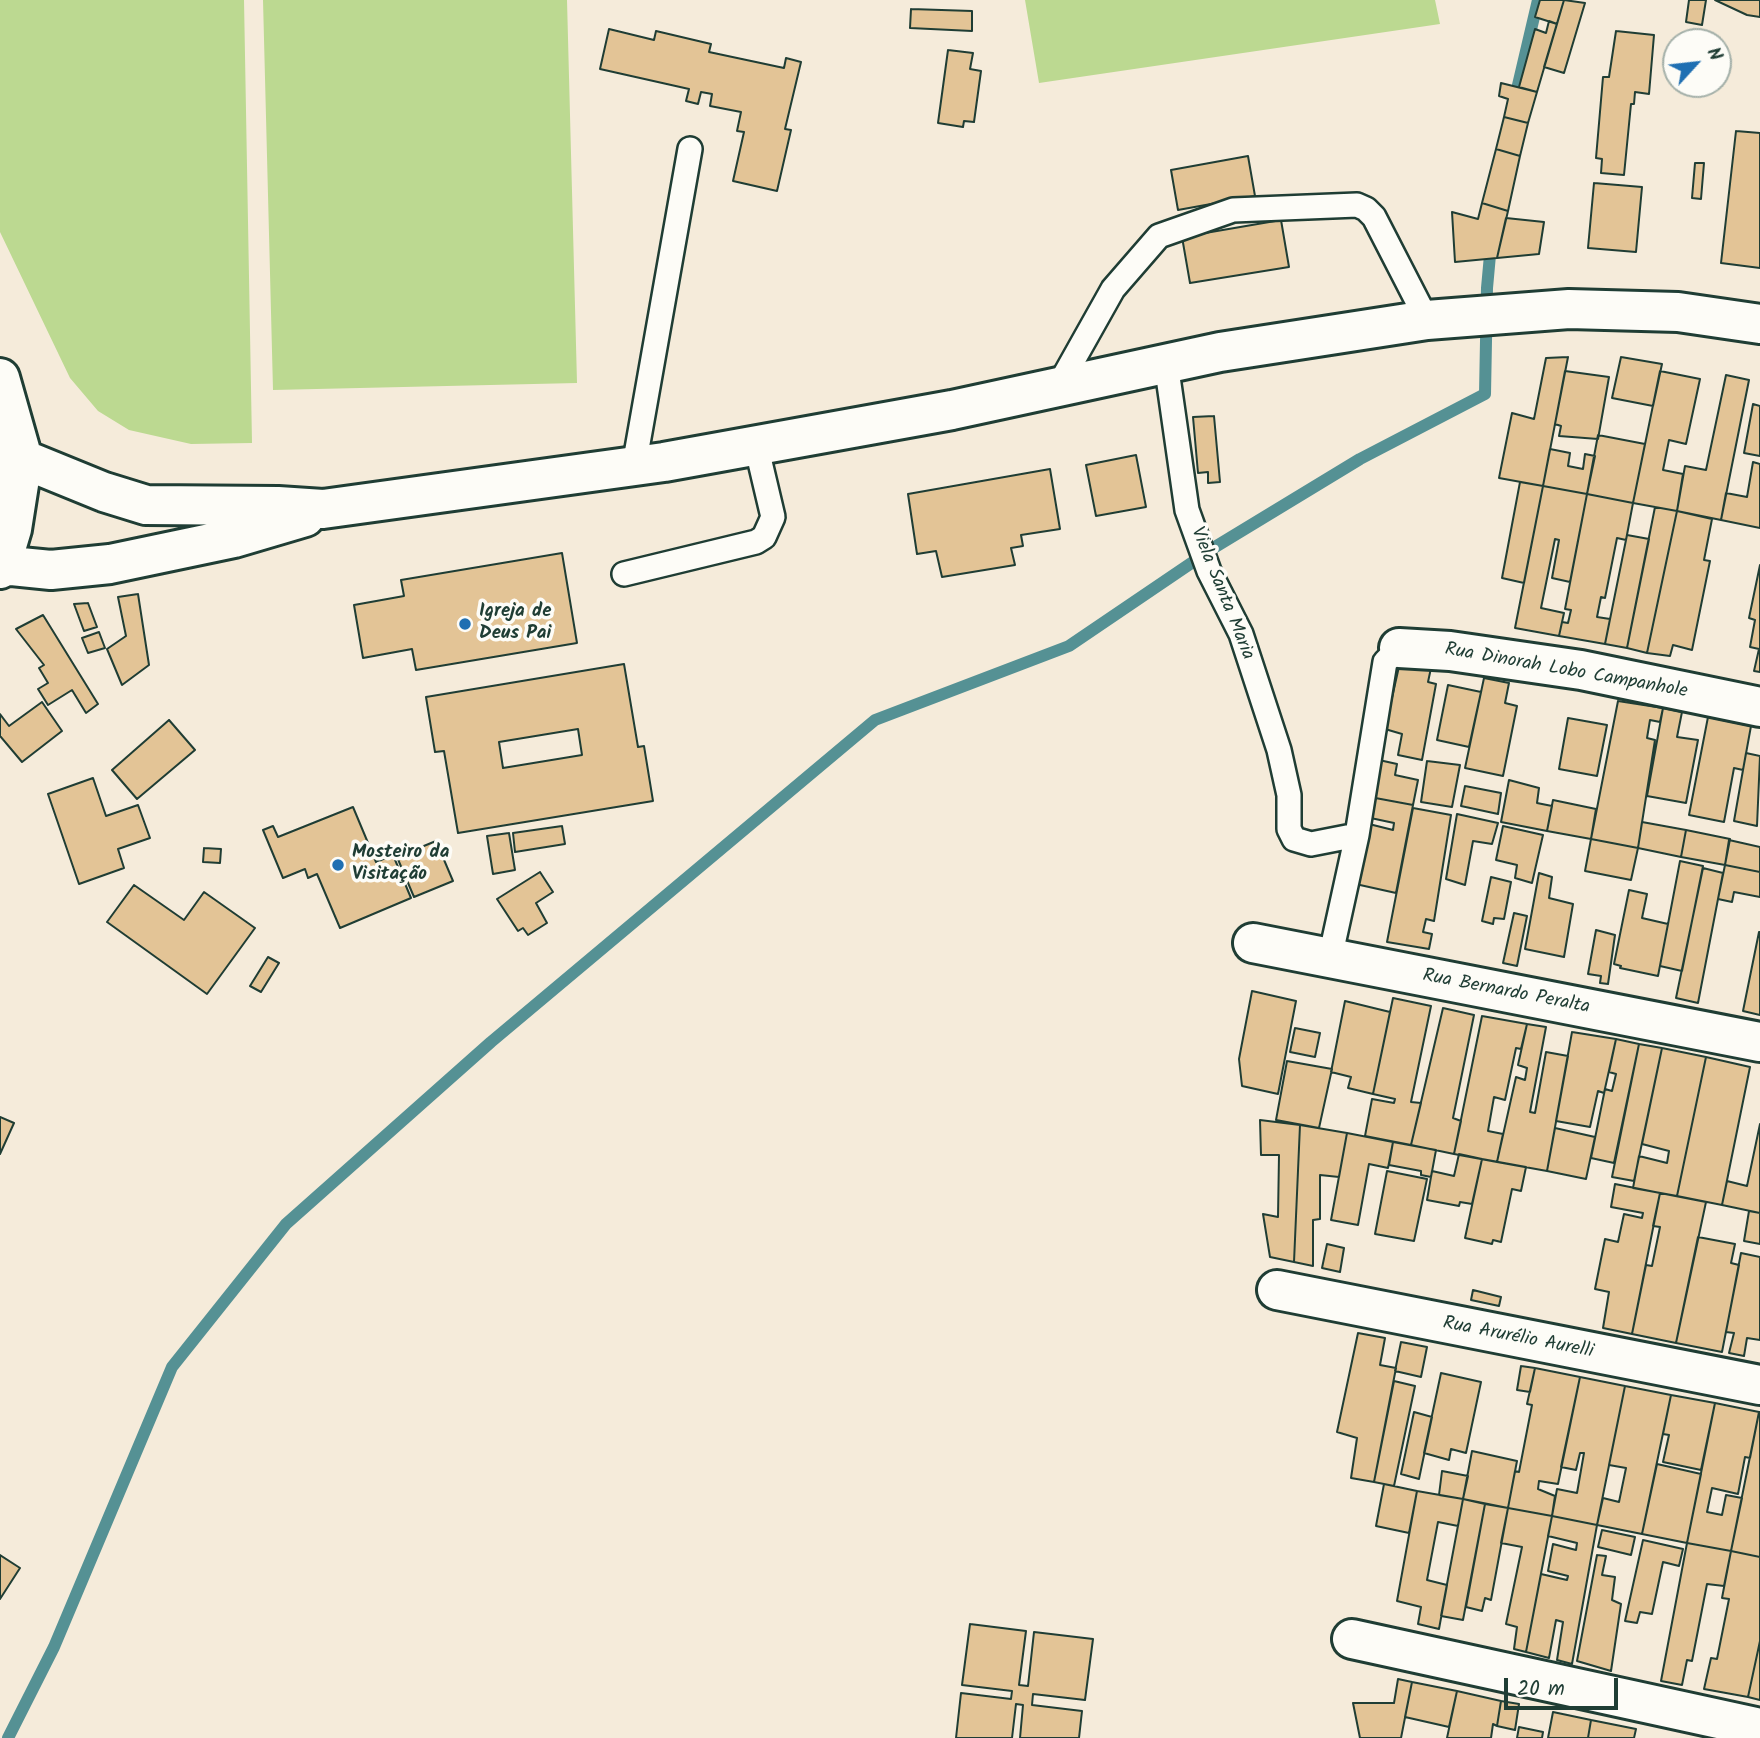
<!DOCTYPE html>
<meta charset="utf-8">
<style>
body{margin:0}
#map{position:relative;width:1760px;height:1738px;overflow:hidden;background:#f5ebda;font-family:Kalam,sans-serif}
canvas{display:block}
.north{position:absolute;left:1662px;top:28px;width:70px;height:70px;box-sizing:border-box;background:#fdfcf7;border:2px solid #a4b0a9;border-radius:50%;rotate:63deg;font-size:19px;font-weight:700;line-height:28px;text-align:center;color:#1f3d34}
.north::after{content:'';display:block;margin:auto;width:24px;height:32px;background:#1f6fb2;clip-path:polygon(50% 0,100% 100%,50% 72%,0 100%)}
.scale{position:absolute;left:1504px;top:1678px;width:114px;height:32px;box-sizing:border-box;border:4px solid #1f3d34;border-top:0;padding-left:9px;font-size:21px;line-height:24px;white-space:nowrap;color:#1f3d34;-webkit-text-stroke:5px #fdfcf7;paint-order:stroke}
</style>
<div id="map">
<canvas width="1760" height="1738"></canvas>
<div class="north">N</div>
<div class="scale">20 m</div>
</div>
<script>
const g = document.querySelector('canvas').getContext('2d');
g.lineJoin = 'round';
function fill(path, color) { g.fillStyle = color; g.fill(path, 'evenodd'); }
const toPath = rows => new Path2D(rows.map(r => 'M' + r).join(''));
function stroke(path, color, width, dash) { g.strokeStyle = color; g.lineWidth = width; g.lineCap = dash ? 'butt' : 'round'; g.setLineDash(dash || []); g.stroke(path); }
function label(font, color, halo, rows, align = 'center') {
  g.font = font + ' Kalam,sans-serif'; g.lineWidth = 7; g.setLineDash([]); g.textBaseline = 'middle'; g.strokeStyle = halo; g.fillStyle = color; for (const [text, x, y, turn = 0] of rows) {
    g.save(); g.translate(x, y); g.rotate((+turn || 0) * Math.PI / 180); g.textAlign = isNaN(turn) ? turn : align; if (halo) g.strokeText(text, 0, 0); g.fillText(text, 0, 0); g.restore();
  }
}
const green = toPath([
 [0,0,244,0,252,443,191,444,129,430,98,411,70,378,0,232],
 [263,0,567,0,577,383,273,390],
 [1025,0,1435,0,1440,24,1039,83]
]);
const stream = toPath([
 [1514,102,1538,0],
 [8,1738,54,1647,172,1367,286,1224,491,1042,875,720,1069,646,1215,547,1360,459,1485,394,1487,288,1491,244]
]);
const building = toPath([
 [1540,0,1564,0,1557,24,1535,17,1540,0],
 [1564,0,1585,3,1564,73,1544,67,1564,0],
 [1689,0,1706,0,1702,25,1686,22,1689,0],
 [1715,0,1760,0,1760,17,1747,15,1715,0],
 [911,9,972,11,972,31,910,28,911,9],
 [1549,21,1557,24,1537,92,1519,87,1535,29,1546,33,1549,21],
 [609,29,654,40,656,31,711,44,709,52,784,68,786,58,801,62,785,129,791,130,777,191,733,181,744,132,737,131,741,112,710,106,712,94,701,92,698,104,686,101,689,89,600,69,609,29],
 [1616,31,1654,35,1649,94,1635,92,1634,104,1631,104,1624,175,1601,173,1602,159,1596,158,1603,77,1609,77,1616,31],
 [948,50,973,53,970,69,981,71,974,122,964,121,963,127,938,123,948,50],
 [1501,83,1537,92,1528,123,1504,117,1508,99,1499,96,1501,83],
 [1504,117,1528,123,1520,156,1496,149,1504,117],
 [1736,131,1760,133,1760,268,1721,263,1736,131],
 [1496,149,1520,156,1508,211,1482,203,1496,149],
 [1248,156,1255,196,1178,210,1171,170,1248,156],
 [1695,163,1704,163,1701,199,1692,198,1695,163],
 [1594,183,1642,187,1636,252,1588,248,1594,183],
 [1482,203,1508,211,1497,258,1455,262,1452,212,1478,219,1482,203],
 [1506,218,1544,222,1539,254,1497,258,1506,218],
 [1281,220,1289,267,1190,283,1182,237,1281,220],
 [1568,357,1543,486,1499,478,1512,413,1534,419,1546,358,1568,357],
 [1621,357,1662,364,1653,406,1612,398,1621,357],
 [1565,371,1609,377,1598,439,1559,436,1561,426,1555,424,1565,371],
 [1660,371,1700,379,1686,444,1669,440,1663,470,1683,474,1677,511,1633,503,1660,371],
 [1726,375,1749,380,1721,520,1677,511,1685,466,1706,470,1726,375],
 [1753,404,1760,406,1760,456,1744,453,1753,404],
 [1214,416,1220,482,1208,483,1208,472,1198,473,1193,417,1214,416],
 [1598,435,1645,444,1633,503,1587,494,1598,435],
 [1550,449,1570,453,1568,466,1583,469,1585,454,1595,456,1587,494,1543,486,1550,449],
 [1136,455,1146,507,1096,516,1086,465,1136,455],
 [1753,462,1760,464,1760,528,1721,520,1726,493,1747,497,1753,462],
 [1050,469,1060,529,1021,535,1023,546,1011,548,1015,565,942,577,936,551,917,554,908,494,1050,469],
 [1520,482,1543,486,1524,583,1502,578,1520,482],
 [1543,486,1587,494,1570,582,1552,578,1559,540,1555,539,1541,608,1564,613,1559,636,1515,628,1543,486],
 [1587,494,1633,503,1626,540,1617,538,1605,598,1601,597,1597,617,1610,619,1605,644,1559,636,1562,622,1568,623,1571,610,1565,609,1587,494],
 [1655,507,1677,511,1647,653,1627,648,1655,507],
 [1677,511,1712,519,1704,560,1710,561,1692,650,1673,645,1670,656,1647,653,1677,511],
 [1627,535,1649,539,1627,648,1605,644,1627,535],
 [562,553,577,643,416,670,412,649,363,658,354,605,404,596,401,580,562,553],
 [1760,565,1760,672,1754,671,1759,649,1750,647,1755,620,1749,618,1760,565],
 [138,594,149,665,122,685,107,649,126,636,118,597,138,594],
 [88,603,97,627,84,631,74,604,88,603],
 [43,615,98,704,86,713,72,690,48,705,38,689,48,683,39,668,44,665,16,629,43,615],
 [99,632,105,648,88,653,82,638,99,632],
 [1400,662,1431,668,1428,682,1436,684,1422,760,1398,755,1402,734,1385,729,1400,662],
 [624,664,638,747,644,746,653,801,458,833,444,751,435,752,426,697,624,664],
 [578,729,582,755,503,768,499,742,578,729],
 [1484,678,1509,683,1505,703,1517,706,1503,776,1465,768,1484,678],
 [1448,685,1481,692,1469,747,1437,740,1448,685],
 [1618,701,1663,708,1660,722,1650,720,1647,738,1655,740,1638,848,1591,839,1618,701],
 [42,702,62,731,22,762,0,736,0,714,9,726,42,702],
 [1663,708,1682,712,1677,737,1698,740,1686,803,1647,796,1663,708],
 [1708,717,1751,726,1743,770,1734,768,1724,822,1689,815,1708,717],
 [1568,718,1607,725,1597,776,1559,769,1568,718],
 [169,720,195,750,137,799,112,770,169,720],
 [1746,753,1760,756,1757,826,1734,821,1746,753],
 [1379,760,1397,764,1395,775,1418,780,1413,805,1370,797,1379,760],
 [1427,761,1460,765,1452,807,1421,802,1427,761],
 [93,778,106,816,138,805,150,838,118,849,124,868,79,884,48,794,93,778],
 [1509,780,1539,788,1537,803,1552,806,1547,831,1501,822,1509,780],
 [1465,786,1501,793,1498,814,1461,806,1465,786],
 [1370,797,1413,805,1396,893,1351,883,1365,823,1393,830,1394,823,1366,817,1370,797],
 [1553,800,1596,809,1591,839,1547,831,1553,800],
 [353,807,376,862,393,855,411,898,340,928,317,874,308,878,305,869,283,878,263,830,273,826,278,837,353,807],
 [1413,808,1451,815,1434,921,1426,919,1423,932,1432,934,1429,949,1387,942,1413,808],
 [1457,814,1498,823,1492,844,1473,841,1465,885,1446,879,1457,814],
 [1642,822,1686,830,1681,857,1638,848,1642,822],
 [562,826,565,844,515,852,513,833,562,826],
 [1503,826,1543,835,1532,883,1515,878,1517,865,1496,860,1503,826],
 [1686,830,1730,839,1725,865,1681,857,1686,830],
 [509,833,515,870,493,874,487,836,509,833],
 [1591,839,1638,848,1631,880,1585,871,1591,839],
 [1729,840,1760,847,1760,872,1725,865,1729,840],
 [436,841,453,881,414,897,397,857,436,841],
 [204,848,221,849,220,863,203,862,204,848],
 [1680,861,1703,866,1682,971,1660,966,1680,861],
 [1725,865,1760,872,1760,897,1734,892,1732,902,1718,899,1725,865],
 [1703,868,1723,873,1698,1003,1676,998,1703,868],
 [540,872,553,892,536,903,547,923,528,935,523,928,518,931,497,899,540,872],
 [1539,873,1552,877,1549,898,1573,904,1564,957,1525,949,1539,873],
 [1491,877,1511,882,1504,919,1494,918,1493,924,1482,921,1491,877],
 [134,885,184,920,204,892,255,928,207,994,107,922,134,885],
 [1629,890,1647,894,1642,918,1668,924,1658,976,1620,968,1621,966,1614,964,1629,890],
 [1514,913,1527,916,1517,966,1503,963,1514,913],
 [1596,930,1615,935,1608,984,1600,983,1601,976,1588,974,1596,930],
 [1759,932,1760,932,1760,1015,1743,1011,1759,932],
 [268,957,279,963,261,992,250,986,268,957],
 [1252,991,1296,1001,1278,1094,1242,1086,1239,1059,1252,991],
 [1393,998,1431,1006,1411,1102,1421,1103,1411,1145,1365,1136,1372,1099,1394,1103,1395,1099,1373,1094,1393,998],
 [1345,1001,1390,1012,1373,1094,1348,1088,1351,1077,1331,1072,1345,1001],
 [1443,1008,1474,1015,1453,1118,1461,1121,1454,1154,1411,1145,1443,1008],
 [1482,1016,1527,1024,1521,1049,1516,1048,1505,1100,1494,1097,1488,1131,1503,1134,1497,1162,1454,1154,1482,1016],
 [1527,1024,1546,1027,1530,1112,1535,1113,1546,1052,1568,1056,1547,1171,1497,1162,1516,1077,1525,1080,1527,1068,1518,1065,1527,1024],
 [1295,1028,1320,1033,1315,1057,1290,1052,1295,1028],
 [1572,1032,1616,1039,1604,1093,1598,1091,1590,1127,1556,1121,1572,1032],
 [1616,1039,1639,1044,1614,1163,1591,1158,1605,1089,1612,1091,1616,1074,1609,1072,1616,1039],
 [1639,1044,1662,1048,1634,1181,1612,1177,1639,1044],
 [1662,1048,1706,1057,1677,1196,1633,1188,1639,1156,1667,1163,1669,1151,1642,1144,1662,1048],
 [1706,1057,1750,1067,1722,1205,1677,1196,1706,1057],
 [1287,1061,1332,1069,1319,1128,1276,1120,1287,1061],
 [0,1117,14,1123,0,1154,0,1117],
 [1260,1120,1300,1125,1294,1262,1270,1257,1263,1214,1278,1217,1279,1155,1261,1155,1260,1120],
 [1760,1124,1760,1213,1722,1205,1727,1181,1747,1186,1760,1124],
 [1300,1125,1347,1133,1339,1177,1320,1175,1320,1219,1313,1220,1313,1266,1294,1262,1300,1125],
 [1555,1128,1595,1137,1586,1179,1547,1171,1555,1128],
 [1347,1133,1393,1142,1388,1168,1369,1164,1358,1225,1331,1220,1347,1133],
 [1393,1142,1436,1150,1431,1177,1421,1175,1421,1171,1389,1165,1393,1142],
 [1459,1154,1482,1159,1472,1204,1460,1202,1459,1206,1427,1200,1432,1171,1454,1176,1459,1154],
 [1482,1159,1526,1167,1521,1191,1512,1189,1501,1242,1493,1240,1492,1244,1465,1238,1482,1159],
 [1387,1171,1427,1179,1414,1241,1375,1234,1387,1171],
 [1615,1184,1660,1193,1632,1334,1603,1328,1609,1292,1595,1289,1605,1239,1618,1242,1624,1214,1642,1218,1643,1213,1611,1207,1615,1184],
 [1660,1193,1706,1202,1676,1343,1632,1334,1646,1265,1652,1266,1660,1227,1653,1226,1660,1193],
 [1749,1211,1760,1213,1760,1244,1744,1241,1749,1211],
 [1698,1237,1735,1244,1731,1263,1739,1265,1722,1352,1676,1343,1698,1237],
 [1327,1244,1344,1248,1340,1272,1322,1268,1327,1244],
 [1741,1253,1760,1257,1760,1340,1747,1338,1744,1356,1729,1353,1734,1333,1726,1332,1741,1253],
 [1473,1290,1501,1297,1499,1306,1471,1300,1473,1290],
 [1358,1333,1385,1338,1380,1365,1396,1368,1374,1482,1351,1478,1357,1438,1337,1432,1358,1333],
 [1401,1342,1427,1347,1421,1377,1395,1371,1401,1342],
 [1521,1366,1535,1368,1530,1392,1517,1390,1521,1366],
 [1535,1368,1580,1377,1558,1484,1539,1481,1538,1489,1555,1496,1552,1516,1508,1508,1515,1471,1519,1472,1532,1405,1527,1404,1535,1368],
 [1441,1373,1481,1382,1466,1453,1451,1449,1449,1460,1424,1453,1441,1373],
 [1580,1377,1625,1386,1597,1525,1552,1516,1557,1489,1577,1493,1584,1453,1580,1453,1576,1470,1561,1467,1580,1377],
 [1394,1381,1415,1386,1394,1486,1374,1482,1394,1381],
 [1625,1386,1671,1395,1642,1534,1597,1525,1603,1498,1619,1502,1626,1468,1609,1465,1625,1386],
 [1671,1395,1715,1403,1701,1470,1663,1462,1669,1435,1663,1434,1671,1395],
 [1715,1403,1759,1412,1750,1458,1745,1457,1738,1494,1712,1488,1707,1512,1722,1515,1726,1495,1742,1498,1731,1551,1687,1543,1715,1403],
 [1414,1412,1432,1417,1419,1479,1401,1474,1414,1412],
 [1759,1412,1760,1412,1760,1557,1731,1551,1759,1412],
 [1472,1451,1517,1461,1508,1508,1463,1499,1472,1451],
 [1657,1464,1701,1474,1687,1543,1642,1534,1657,1464],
 [1442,1471,1468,1476,1463,1499,1439,1495,1442,1471],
 [1384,1484,1417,1491,1409,1533,1376,1526,1384,1484],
 [1417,1491,1463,1499,1458,1526,1438,1522,1427,1580,1447,1585,1439,1629,1418,1624,1421,1607,1397,1601,1417,1491],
 [1463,1499,1485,1504,1463,1620,1441,1616,1463,1499],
 [1485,1504,1508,1508,1491,1600,1485,1598,1482,1611,1466,1607,1485,1504],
 [1508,1508,1552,1516,1526,1652,1514,1649,1517,1627,1506,1624,1522,1547,1501,1543,1508,1508],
 [1552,1516,1597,1525,1572,1664,1557,1660,1563,1622,1556,1620,1549,1658,1526,1652,1541,1574,1567,1580,1568,1576,1548,1571,1553,1544,1576,1550,1577,1543,1548,1536,1552,1516],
 [1602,1530,1635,1537,1631,1555,1598,1547,1602,1530],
 [1643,1540,1683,1549,1679,1566,1663,1562,1652,1614,1640,1612,1637,1623,1625,1621,1643,1540],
 [1687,1543,1731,1551,1724,1586,1707,1584,1692,1661,1687,1660,1682,1685,1661,1681,1687,1543],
 [1731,1551,1760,1557,1760,1641,1748,1697,1704,1689,1711,1658,1717,1659,1729,1599,1722,1598,1731,1551],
 [0,1555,20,1568,0,1599,0,1555],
 [1597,1555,1606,1556,1602,1575,1615,1577,1612,1600,1621,1604,1611,1671,1577,1661,1597,1555],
 [970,1624,1026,1631,1019,1685,1028,1686,1034,1632,1093,1639,1085,1700,1033,1694,1032,1705,1082,1711,1079,1738,1020,1738,1023,1705,1016,1704,1012,1738,956,1738,961,1693,1011,1699,1012,1691,962,1685,970,1624],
 [1760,1641,1760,1700,1748,1697,1760,1641],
 [1398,1679,1412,1682,1401,1738,1360,1738,1353,1703,1394,1703,1398,1679],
 [1412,1682,1457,1691,1449,1727,1405,1717,1412,1682],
 [1457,1691,1501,1701,1497,1726,1493,1724,1491,1738,1447,1738,1457,1691],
 [1501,1701,1519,1704,1515,1730,1497,1726,1501,1701],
 [1553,1712,1591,1720,1588,1738,1548,1738,1553,1712],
 [1591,1720,1636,1729,1634,1738,1588,1738,1591,1720],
 [1519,1727,1543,1732,1542,1738,1517,1738,1519,1727]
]);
const lane = toPath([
 [1166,363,1187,510,1209,571,1241,634,1279,750,1289,795,1289,829,1294,839,1311,844,1357,835],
 [1058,387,1113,289,1159,236,1233,210,1357,205,1366,209,1374,217,1427,320],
 [634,466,690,149],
 [624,574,756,542,764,537,773,517,756,445],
 [1330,958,1357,835,1385,662,1399,648]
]);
const street = toPath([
 [1399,648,1450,651,1581,670,1760,707],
 [1253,943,1760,1042],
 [1277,1290,1760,1385],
 [1352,1639,1760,1728]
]);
const secondary = toPath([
 [0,378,23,459,12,529,0,569],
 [0,467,23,459,104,492,146,505,278,506,323,509,664,462,952,410,1220,352,1427,320,1569,309,1678,312,1760,324],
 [0,565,51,570,110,564,234,538,305,517]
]);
const markers = [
 [465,624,7,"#1f6fb2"],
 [338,865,7,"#1f6fb2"]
];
const streetNames = [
 ["Viela Santa Maria",1221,594,68],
 ["Rua Dinorah Lobo Campanhole",1566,672,10],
 ["Rua Bernardo Peralta",1506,993,11],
 ["Rua Arurélio Aurelli",1518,1339,11]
];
const poiNames = [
 ["Igreja de",479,613],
 ["Deus Pai",479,635],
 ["Mosteiro da",352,854],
 ["Visitação",352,876]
];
fill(green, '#bcd991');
stroke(stream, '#559194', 12);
fill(building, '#e3c496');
stroke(building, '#1f3d34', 2);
stroke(lane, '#1f3d34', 28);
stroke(street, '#1f3d34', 44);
stroke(secondary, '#1f3d34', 44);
stroke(lane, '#fdfcf7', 23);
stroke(street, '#fdfcf7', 38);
stroke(secondary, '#fdfcf7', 38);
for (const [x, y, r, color] of markers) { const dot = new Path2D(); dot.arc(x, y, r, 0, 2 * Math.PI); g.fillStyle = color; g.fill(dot); stroke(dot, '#fdfcf7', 2.5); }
label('19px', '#1f3d34', '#fdfcf7', streetNames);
label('bold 19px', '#1f3d34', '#fdfcf7', poiNames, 'left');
</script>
